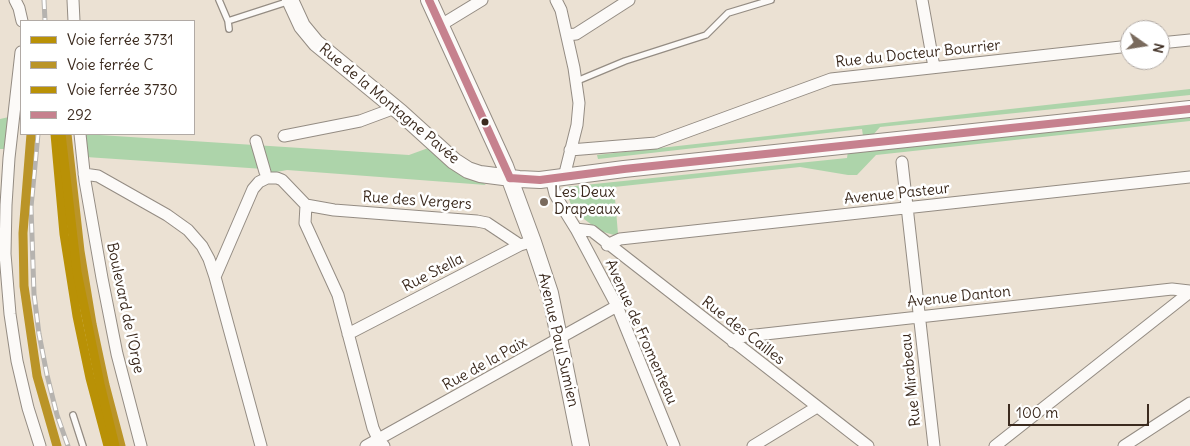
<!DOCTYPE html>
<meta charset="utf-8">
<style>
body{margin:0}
#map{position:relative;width:1190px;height:446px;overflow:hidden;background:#ebe1d3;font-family:Delius,sans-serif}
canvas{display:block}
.legend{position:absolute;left:20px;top:20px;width:175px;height:115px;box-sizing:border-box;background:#fff;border:1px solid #b1aaa5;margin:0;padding:6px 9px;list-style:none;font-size:15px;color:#3b2a1e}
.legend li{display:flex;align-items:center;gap:10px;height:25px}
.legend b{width:25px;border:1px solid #b1aaa5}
.north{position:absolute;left:1120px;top:20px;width:50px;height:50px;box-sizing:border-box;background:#fff;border:1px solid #b1aaa5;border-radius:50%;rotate:103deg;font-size:14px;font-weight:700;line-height:20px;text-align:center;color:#3b2a1e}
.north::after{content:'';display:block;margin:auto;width:18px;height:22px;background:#796a5d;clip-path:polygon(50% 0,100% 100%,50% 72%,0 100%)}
.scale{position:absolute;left:1008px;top:404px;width:141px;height:22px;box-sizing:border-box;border:2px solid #3b2a1e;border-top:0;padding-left:6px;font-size:15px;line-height:18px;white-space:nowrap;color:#3b2a1e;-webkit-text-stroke:4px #fff;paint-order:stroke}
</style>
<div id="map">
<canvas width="1190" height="446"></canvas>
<ul class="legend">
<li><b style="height:6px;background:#b99106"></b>Voie ferrée 3731</li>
<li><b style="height:6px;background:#ba9427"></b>Voie ferrée C</li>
<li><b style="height:6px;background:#b99106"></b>Voie ferrée 3730</li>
<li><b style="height:6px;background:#c6818e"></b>292</li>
</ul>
<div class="north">N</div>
<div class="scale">100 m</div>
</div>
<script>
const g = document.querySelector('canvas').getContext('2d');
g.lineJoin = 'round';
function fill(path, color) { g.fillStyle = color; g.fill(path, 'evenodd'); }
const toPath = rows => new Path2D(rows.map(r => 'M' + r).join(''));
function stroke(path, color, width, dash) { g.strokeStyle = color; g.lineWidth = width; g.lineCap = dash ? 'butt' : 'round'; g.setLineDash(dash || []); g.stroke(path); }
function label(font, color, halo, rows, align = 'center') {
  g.font = font + ' Delius,sans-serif'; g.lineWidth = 5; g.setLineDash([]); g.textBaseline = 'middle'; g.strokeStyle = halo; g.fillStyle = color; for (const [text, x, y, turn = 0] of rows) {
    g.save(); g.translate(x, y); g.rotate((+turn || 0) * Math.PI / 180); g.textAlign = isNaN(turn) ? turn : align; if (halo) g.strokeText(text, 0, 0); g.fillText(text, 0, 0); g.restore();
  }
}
const green = toPath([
 [1190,89,1190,95,880,127,873,135,863,136,862,129,598,159,597,155],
 [1190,115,1190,121,876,155,857,175,848,175,800,167,614,187,618,234,614,235,600,231,580,216,571,205,565,187,847,158,848,151],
 [9,117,6,149,0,149,0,119],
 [84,134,409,155,431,147,486,185,287,170,266,174,264,169,86,157]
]);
const lane = toPath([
 [219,0,228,21,290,1],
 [228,21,229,29],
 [577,81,625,61,706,35,728,13,771,0],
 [73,415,83,446]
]);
const street = toPath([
 [15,0,19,8,22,21],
 [73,0,74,21],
 [556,0,561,10,574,68,579,103,577,125,564,177],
 [922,0,934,67],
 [441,25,482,0],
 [567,35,576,34,629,0],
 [1160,43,1190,40],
 [21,52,9,158,6,205,5,254,10,314,17,361,28,408,40,446],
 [80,134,85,181,102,278,117,354,141,446],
 [284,136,360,121,395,108],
 [256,141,265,172],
 [570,150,656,143,831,79,1130,46],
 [902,162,934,446],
 [84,174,98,176,167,215,188,230,202,246,209,259,215,277,261,446],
 [551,178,555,194,560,203,576,229,617,306,674,446],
 [306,205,334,210,477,221,487,223,520,245],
 [576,229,592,231,868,446],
 [607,245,620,239,1190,177],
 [215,277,253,189,259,182,267,178,277,178,282,180,306,205,305,223,338,295,373,428,378,439,384,446],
 [348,334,520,245,527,243],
 [733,342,739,337,747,336,1172,289,1190,291],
 [366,446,617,306],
 [753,446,817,407],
 [995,446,1190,292],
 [1124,446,1190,403]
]);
const secondary = toPath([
 [290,0,302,26,316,43,400,112,454,161,468,170,480,174,519,179,540,180,624,169,1190,109],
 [429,0,505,166,533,242,550,293,581,446]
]);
const rail = toPath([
 [44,0,45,21],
 [38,134,31,207,34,294,39,334,47,375,57,415,68,446],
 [112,412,122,446]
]);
const bus1 = toPath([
 [429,0,510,178],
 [510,178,540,180,624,169,1190,109]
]);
const rail1 = toPath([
 [55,134,64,234,77,316,90,378,108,446]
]);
const rail2 = toPath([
 [31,134,23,233,24,286,37,376,57,446],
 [67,134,80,251,92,324,105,385,121,446]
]);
const rail3 = toPath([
 [61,134,77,272,100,384,115,446]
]);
const markers = [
 [485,122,4.5,"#3b2a1e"],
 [544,202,5,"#796a5d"]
];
const streetNames = [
 ["Rue du Docteur Bourrier",918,54,-6],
 ["Rue de la Montagne Pavée",389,104,40],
 ["Avenue Pasteur",897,194,-6],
 ["Rue des Vergers",417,201,4],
 ["Rue Stella",433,273,-27],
 ["Avenue Danton",959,297,-6],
 ["Boulevard de l'Orge",125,308,78],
 ["Rue des Cailles",743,331,38],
 ["Avenue de Fromenteau",641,332,66],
 ["Avenue Paul Sumien",558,340,77],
 ["Rue de la Paix",485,364,-29],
 ["Rue Mirabeau",911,380,-96]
];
const poiNames = [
 ["Les Deux",554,193],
 ["Drapeaux",554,210]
];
fill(green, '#add4aa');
stroke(lane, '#948c83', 8);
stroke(street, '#948c83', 13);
stroke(secondary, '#948c83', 18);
stroke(lane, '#fcfaf8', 5.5);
stroke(street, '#fcfaf8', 11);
stroke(secondary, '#fcfaf8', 16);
stroke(rail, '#b6b3af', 5);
stroke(rail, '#fff', 3, [9]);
stroke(bus1, '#c6818e', 8);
stroke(rail1, '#b99106', 9);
stroke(rail2, '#ba9427', 9);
stroke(rail3, '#b99106', 9);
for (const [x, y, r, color] of markers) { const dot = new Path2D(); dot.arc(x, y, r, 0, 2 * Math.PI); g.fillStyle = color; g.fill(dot); stroke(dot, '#fff', 2); }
label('15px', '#3b2a1e', '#fff', streetNames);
label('15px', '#3b2a1e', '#fff', poiNames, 'left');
</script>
